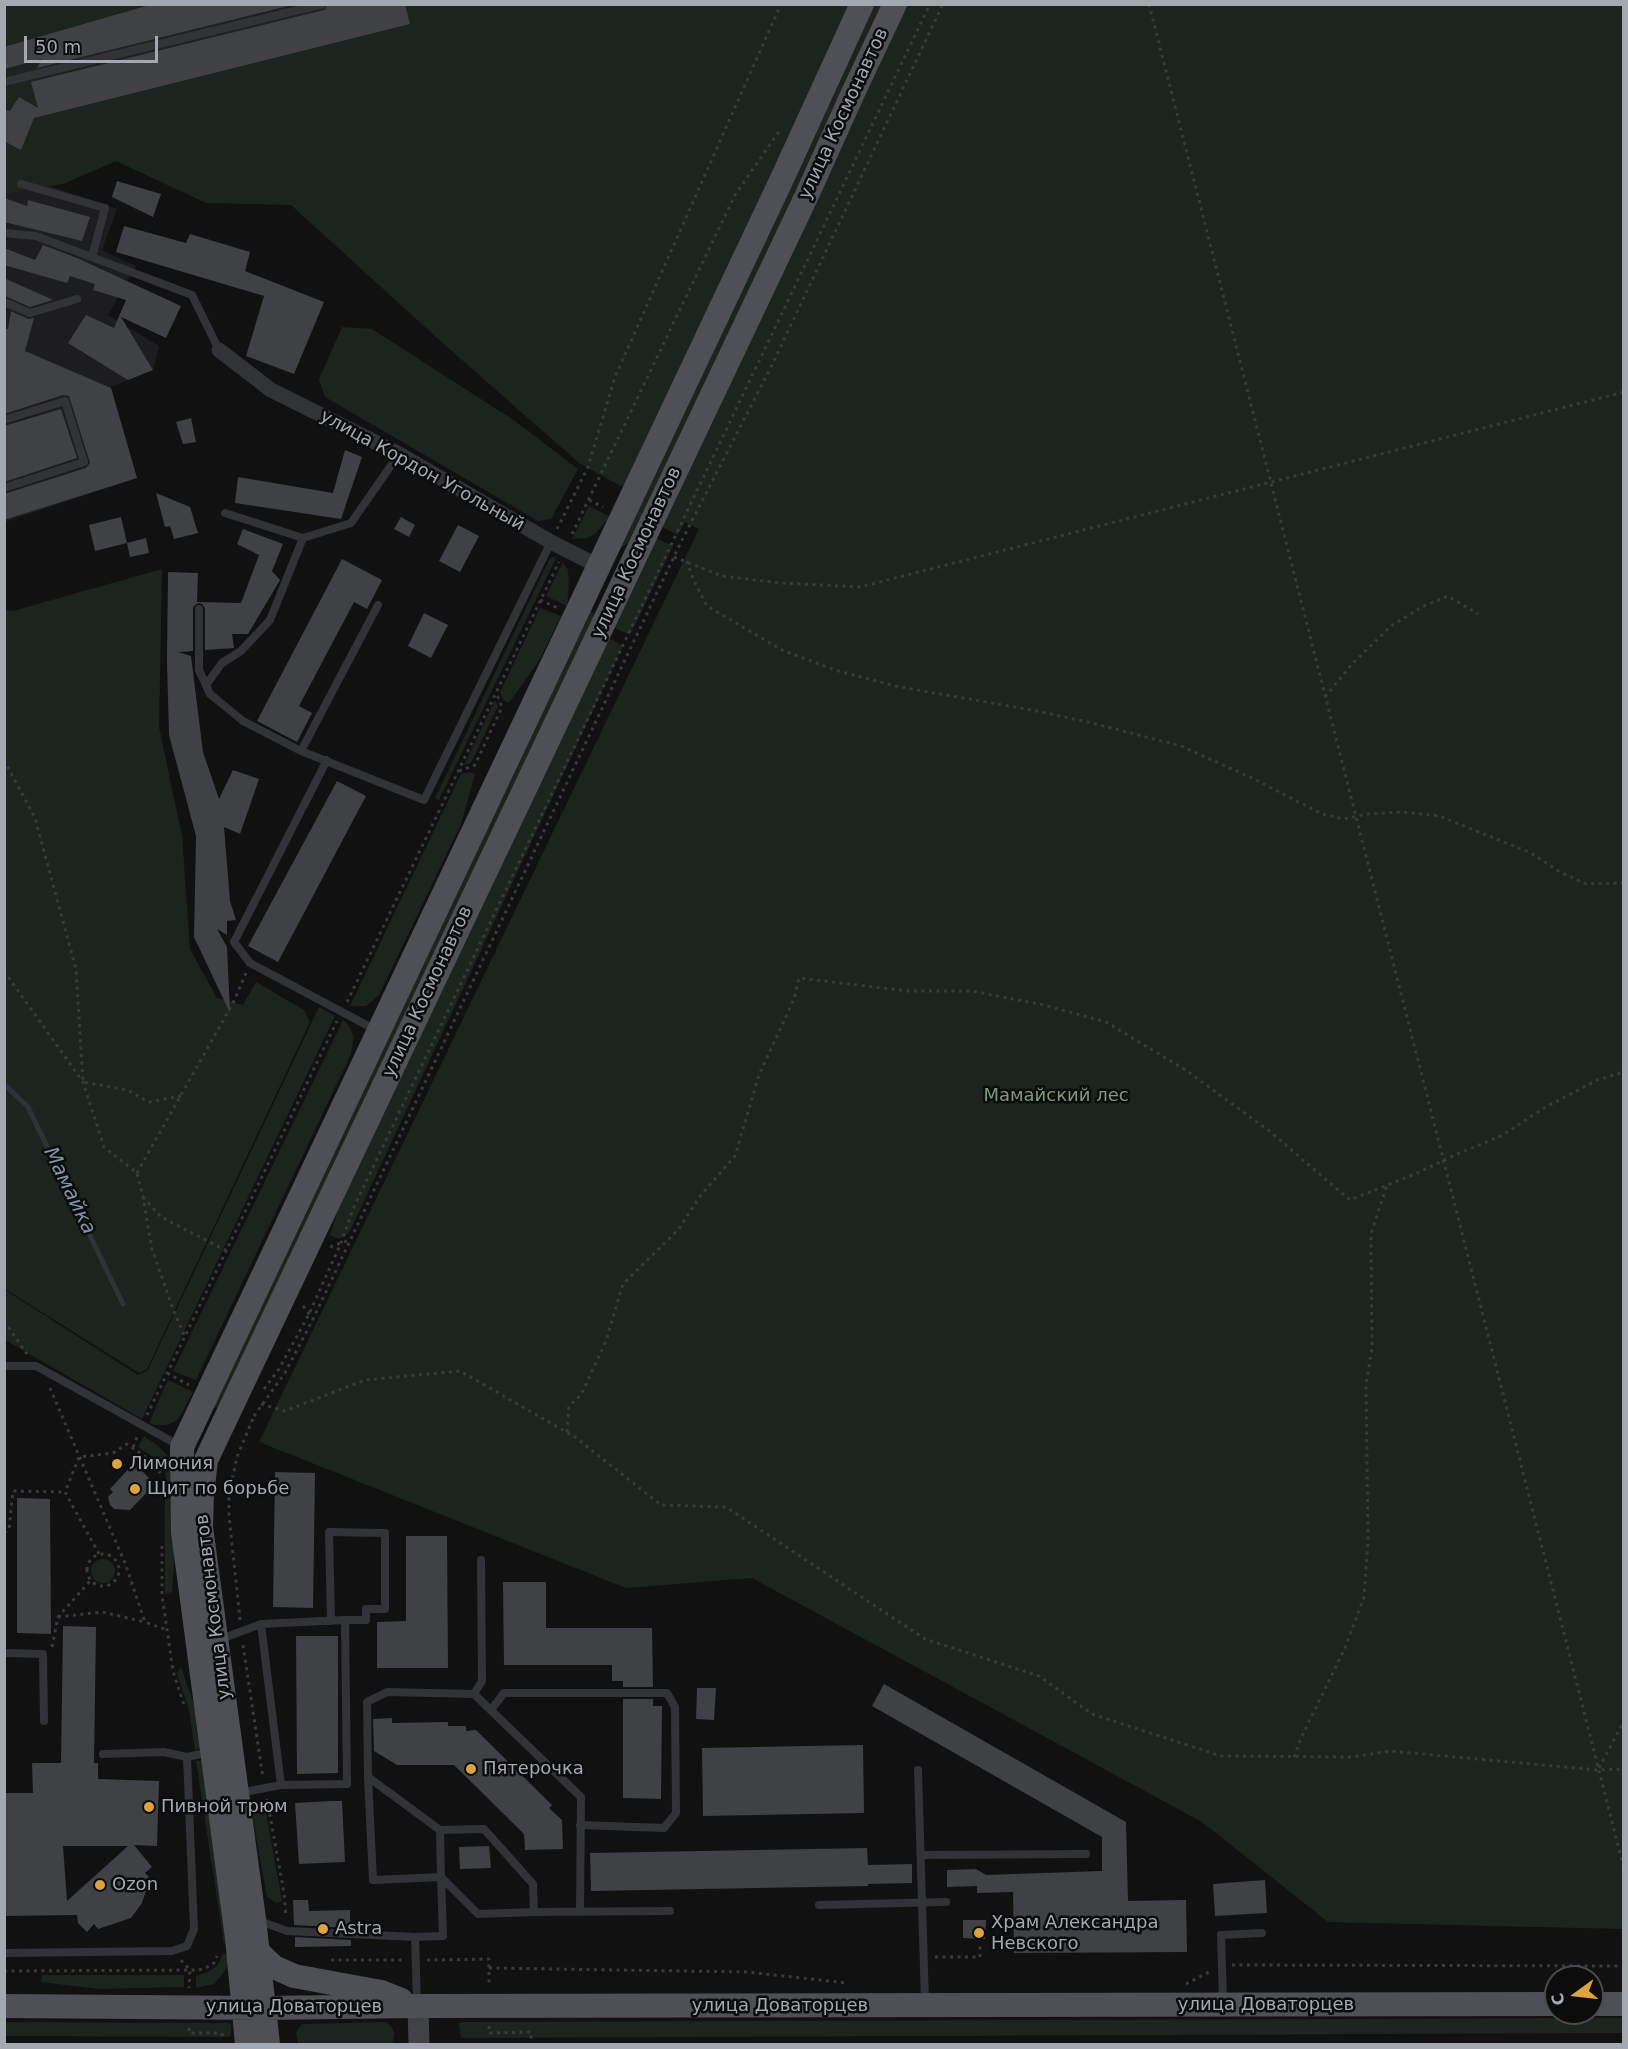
<!DOCTYPE html>
<meta charset="utf-8">
<style>
body{margin:0}
#map{position:relative;width:1628px;height:2049px;overflow:hidden;background:#111112;font-family:"DejaVu Sans",sans-serif}
canvas{display:block}
.frame{position:absolute;inset:0;border:6px solid #a3a8b1;pointer-events:none}
.north{position:absolute;left:1544px;top:1965px;width:60px;height:60px;box-sizing:border-box;background:#0c0c0d;border:2px solid #484a4f;border-radius:50%;rotate:255deg;font-size:16px;font-weight:700;line-height:24px;text-align:center;color:#a3a8b1}
.north::after{content:'';display:block;margin:auto;width:21px;height:27px;background:#dda33e;clip-path:polygon(50% 0,100% 100%,50% 72%,0 100%)}
.scale{position:absolute;left:24px;top:36px;width:134px;height:27px;box-sizing:border-box;border:3px solid #a3a8b1;border-top:0;padding-left:8px;font-size:18px;line-height:21px;white-space:nowrap;color:#a3a8b1;-webkit-text-stroke:4px #0c0c0d;paint-order:stroke}
</style>
<div id="map">
<canvas width="1628" height="2049"></canvas>
<div class="frame"></div>
<div class="north">С</div>
<div class="scale">50 m</div>
</div>
<script>
const g = document.querySelector('canvas').getContext('2d');
g.lineJoin = 'round';
function fill(path, color) { g.fillStyle = color; g.fill(path, 'evenodd'); }
const toPath = rows => new Path2D(rows.map(r => 'M' + r).join(''));
function stroke(path, color, width, dash) { g.strokeStyle = color; g.lineWidth = width; g.lineCap = dash ? 'butt' : 'round'; g.setLineDash(dash || []); g.stroke(path); }
function label(font, color, halo, rows, align = 'center') {
  g.font = font + ' "DejaVu Sans",sans-serif'; g.lineWidth = 5; g.setLineDash([]); g.textBaseline = 'middle'; g.strokeStyle = halo; g.fillStyle = color; for (const [text, x, y, turn = 0] of rows) {
    g.save(); g.translate(x, y); g.rotate((+turn || 0) * Math.PI / 180); g.textAlign = isNaN(turn) ? turn : align; if (halo) g.strokeText(text, 0, 0); g.fillText(text, 0, 0); g.restore();
  }
}
const built = toPath([
 [5,84,12,173,117,209,102,250,136,266,108,315,159,346,153,370,111,387,137,478,5,522]
]);
const green = toPath([
 [5,5,1623,5,1623,1929,1328,1922,1202,1822,752,1578,626,1588,259,1442,699,529,685,522,678,535,660,526,635,538,622,547,618,546,641,497,579,463,436,337,291,205,206,203,116,161,63,184,5,194],
 [342,327,372,329,515,421,578,469,551,519,538,521,325,397,319,379],
 [589,506,610,517,595,534,587,538,572,539],
 [656,538,673,546,630,635,613,627],
 [553,557,556,558,439,800,435,798,549,560],
 [563,562,568,570,569,584,567,606,546,596],
 [162,569,159,727,182,836,190,949,217,998,243,1005,256,982,304,1010,310,1022,147,1369,139,1373,5,1289,4,610,13,611],
 [540,608,561,616,540,659,509,703,503,700,500,692],
 [591,611,597,617,218,1409,207,1404],
 [609,638,623,646,349,1233,339,1239,330,1235,344,1190],
 [495,700,498,706,471,763,464,765],
 [470,772,475,774,461,824,379,995,366,1006,350,1006,461,774],
 [319,1007,335,1016,142,1419,5,1340,5,1290,138,1375,148,1370],
 [343,1020,349,1026,354,1037,351,1054,196,1380,173,1371],
 [168,1380,193,1392,182,1413,177,1420,167,1425,154,1425,149,1423],
 [144,1436,158,1446,167,1455,171,1464,174,1489,166,1488,165,1472,160,1462,138,1447],
 [165,1498,174,1499,175,1549,172,1592,165,1594],
 '91 1571a12 12 0 1 1 24 0a12 12 0 1 1-24 0Z',
 [181,1667,195,1708,202,1748,195,1750,189,1710,177,1673],
 [204,1760,231,1942,224,1944,196,1761],
 [261,1801,264,1801,282,1901,276,1903,267,1897,252,1814,255,1807],
 [223,1954,231,1954,229,1964,222,1975,214,1984,196,1988,196,1976,206,1973,217,1966],
 [42,1975,184,1975,184,1987,98,1989,41,1982],
 [1623,2018,1623,2033,461,2038,459,2024,461,2022],
 [5,2022,229,2023,231,2025,231,2035,229,2037,5,2036],
 [386,2022,391,2026,395,2034,392,2044,298,2044,296,2034,298,2029,302,2024]
]);
const stream = toPath([
 [4,1084,28,1107,123,1304]
]);
const building = toPath([
 [153,4,296,4,37,68,42,59,4,69,4,47],
 [329,4,405,4,410,24,34,118,21,150,4,141,4,110,10,111,19,97,38,108,31,82,324,10],
 [117,181,161,194,153,217,112,197],
 [4,198,27,206,28,200,90,217,82,241,4,222],
 [124,226,186,243,190,234,250,252,245,271,324,302,294,374,246,356,264,296,116,252],
 [43,245,77,258,181,306,166,338,121,317,153,370,128,380,68,343,86,315,114,328,126,300,93,290,95,284,70,276,67,283,4,265,4,248,35,260],
 [4,278,53,300,30,307,5,296],
 [11,311,28,319,34,318,25,351,111,388,137,478,4,520,4,494,86,468,90,463,69,396,63,395,4,414,4,328,8,329],
 [61,409,77,458,4,482,4,426],
 [191,418,196,442,183,444,176,422],
 [345,450,362,457,341,519,235,503,238,477,333,493],
 [156,493,190,507,198,533,174,539,170,526,165,527],
 [121,517,127,543,146,538,149,553,130,557,127,543,95,551,89,525],
 [401,517,415,525,409,537,394,529],
 [458,525,479,536,460,572,439,561],
 [243,529,283,544,272,571,280,580,248,634,232,634,234,648,205,650,205,608,202,604,198,603,194,606,193,609,193,651,178,652,191,656,203,752,219,799,233,770,259,779,240,834,224,827,230,901,236,920,227,921,227,935,217,929,227,947,230,1013,194,937,196,836,169,735,167,662,168,572,198,573,197,602,241,603,259,555,237,544],
 [342,559,382,580,367,609,354,602,299,706,312,713,297,742,257,721],
 [424,613,448,625,431,658,408,646],
 [337,781,366,796,278,962,248,946],
 [134,1463,155,1484,130,1510,114,1509,110,1505,108,1497,113,1492,110,1489],
 [275,1472,315,1473,313,1608,273,1607],
 [17,1498,50,1499,51,1634,17,1633],
 [406,1536,447,1536,448,1668,377,1668,377,1622,406,1621],
 [503,1582,546,1582,546,1628,652,1628,653,1687,623,1687,623,1681,612,1681,612,1665,504,1665],
 [63,1626,96,1627,94,1763,98,1763,98,1779,159,1781,157,1846,134,1845,152,1867,145,1873,150,1878,142,1903,131,1918,98,1929,94,1924,87,1932,78,1923,77,1915,4,1916,4,1793,33,1793,32,1763,61,1763],
 [63,1846,128,1846,67,1901],
 [296,1636,338,1636,338,1773,297,1774],
 [884,1684,1126,1822,1128,1901,1186,1900,1187,1952,1014,1953,1013,1892,977,1893,977,1886,947,1887,947,1870,976,1869,986,1875,1102,1871,1102,1837,872,1706],
 [697,1688,716,1688,714,1720,696,1719],
 [623,1699,653,1699,653,1706,662,1706,661,1799,623,1798],
 [392,1718,392,1723,448,1722,448,1726,466,1726,466,1731,476,1730,552,1805,549,1808,562,1820,563,1849,525,1850,524,1834,454,1765,397,1765,374,1751,373,1719],
 [863,1745,864,1813,703,1816,702,1748],
 [331,1801,342,1801,345,1862,299,1864,295,1803],
 [489,1846,491,1868,460,1869,459,1847],
 [867,1848,868,1865,912,1864,912,1883,868,1884,868,1886,591,1891,590,1853],
 [1265,1880,1267,1913,1215,1916,1213,1884],
 [293,1900,308,1900,309,1911,350,1910,350,1928,294,1925],
 [963,1920,986,1920,985,1939,963,1938],
 [295,1937,351,1940,351,1946,295,1947]
]);
const path = toPath([
 [1149,4,1624,1869],
 [589,500,603,507],
 [557,529,588,467,615,377,781,4],
 [572,534,735,195,780,130],
 [674,557,722,576,781,583,860,587,1624,392],
 [687,561,693,579,707,606,782,650,835,670,895,686,1037,711,1092,723,1181,746,1254,779,1322,814,1344,819,1367,814,1403,812,1439,816,1531,853,1560,872,1586,884,1624,883],
 [540,600,558,608],
 [1325,697,1353,663,1391,626,1422,607,1448,596,1478,614],
 [4,760,35,818,76,969,83,1082,127,1090,149,1102,181,1096],
 [459,771,475,765,502,707,496,692],
 [4,971,83,1082,104,1147,137,1173,143,1197,152,1249,173,1309,185,1337],
 [347,1002,559,562],
 [137,1173,233,1003,246,973],
 [143,1197,161,1217,227,1251],
 [331,1248,332,1246,350,1240],
 [303,1306,313,1319],
 [4,1321,27,1354],
 [167,1373,189,1385],
 [50,1388,125,1563,145,1622,167,1630],
 [264,1389,279,1369,309,1314,341,1243,353,1209,930,4],
 [261,1404,285,1411,365,1380,460,1371,575,1437,661,1505,726,1507,925,1639,1039,1676,1092,1714,1221,1756,1353,1757,1389,1751,1598,1770,1624,1769],
 [147,1415,337,1021],
 [254,1416,285,1373,313,1319,633,643,681,542,772,365,943,4],
 [567,1432,569,1406,581,1395,606,1341,623,1284,678,1230,701,1195,735,1156,759,1075,794,999,799,978,908,991,971,991,1044,1005,1106,1022,1187,1071,1268,1130,1350,1200,1415,1174,1455,1155,1501,1136,1544,1108,1597,1080,1624,1072],
 [133,1447,138,1435],
 [4,1533,9,1529,13,1491,65,1492],
 [162,1546,162,1595,173,1671,184,1705],
 '87 1570a16 16 0 1 1 32 0a16 16 0 1 1-32 0Z',
 [99,1554,65,1492,79,1457,113,1453,127,1444,157,1465,160,1473],
 [58,1617,102,1612,145,1622],
 [240,1620,229,1516,229,1494,237,1457,254,1416],
 [243,1645,263,1778],
 [52,1647,58,1617,90,1581],
 [1294,1757,1301,1738,1345,1648,1364,1597,1368,1541,1366,1384,1372,1349,1371,1234,1387,1185],
 [1599,1768,1624,1721],
 [267,1799,284,1893,286,1917],
 [935,1957,980,1957,980,1943],
 [181,1960,190,1970,189,1988],
 [331,1960,403,1960],
 [427,1960,489,1959,489,1987],
 [1232,1965,1624,1966],
 [489,1968,747,1972,847,1983],
 [4,1971,196,1970,204,1969,214,1963,217,1956],
 [1186,1984,1209,1972],
 [489,2026,489,2033,531,2032,531,2044],
 [189,2028,189,2033,221,2033,225,2038]
]);
const lane = toPath([
 [4,82,323,4],
 [21,184,105,208,92,257],
 [4,233,36,236,192,295,219,350],
 [4,302,30,313,77,299],
 [4,420,65,401,84,462,4,488],
 [225,513,303,538,351,523,399,454],
 [378,605,301,751,424,800,551,542],
 [199,609,199,670,210,694,243,721,301,751],
 [206,685,222,663,241,651,270,620,303,538],
 [327,760,234,942,250,963,376,1030],
 [4,1366,36,1366,178,1445],
 [221,1639,261,1624,345,1620],
 [4,1653,43,1654,44,1721],
 [474,1694,581,1797,580,1912],
 [491,1710,504,1693,667,1693,675,1707,676,1813,664,1828,580,1825],
 [103,1754,164,1752,187,1757,210,1752],
 [918,1770,925,2002],
 [368,1777,373,1880,441,1877,443,1936,415,1937],
 [281,1785,347,1784,345,1620,366,1620,366,1609,385,1609,385,1533,329,1532,331,1621],
 [239,1793,281,1785,261,1624],
 [440,1830,368,1777,367,1702,387,1692,474,1694,482,1681,481,1560],
 [921,1855,1086,1854],
 [819,1905,946,1902],
 [534,1912,478,1914,441,1877,440,1830,484,1829,533,1884,534,1912,670,1911],
 [257,1920,287,1931,415,1937,417,2002],
 [4,1953,172,1951,187,1946,194,1929,187,1757],
 [1223,2001,1221,1935,1262,1933]
]);
const street = toPath([
 [219,350,271,390,399,454,551,542,598,566]
]);
const secondary = toPath([
 [418,2006,419,2044]
]);
const primary = toPath([
 [258,1952,274,1967,294,1976,381,1992,401,2000],
 [1592,2004,1624,2004],
 [4,2006,264,2008,418,2006,1556,2004],
 [247,2044,237,1938,183,1532,182,1447,781,181,862,4],
 [268,2044,254,1919,201,1527,202,1494,206,1460,807,195,853,93,895,4]
]);
const markers = [
 [117,1464,6,"#dda33e"],
 [135,1489,6,"#dda33e"],
 [471,1769,6,"#dda33e"],
 [149,1807,6,"#dda33e"],
 [100,1885,6,"#dda33e"],
 [323,1929,6,"#dda33e"],
 [979,1933,6,"#dda33e"]
];
const streetNames = [
 ["улица Космонавтов",844,114,-65],
 ["улица Кордон Угольный",422,471,29],
 ["улица Космонавтов",637,553,-65],
 ["улица Космонавтов",428,992,-65],
 ["улица Космонавтов",214,1607,-97],
 ["улица Доваторцев",1266,2005],
 ["улица Доваторцев",780,2006],
 ["улица Доваторцев",294,2007]
];
const parkNames = [
 ["Мамайский лес",1056,1096]
];
const poiNames = [
 ["Лимония",129,1464],
 ["Щит по борьбе",147,1489],
 ["Пятерочка",483,1769],
 ["Пивной трюм",161,1807],
 ["Ozon",112,1885],
 ["Храм Александра",991,1923],
 ["Невского",991,1944],
 ["Astra",335,1929]
];
const waterNames = [
 ["Мамайка",69,1191,64]
];
fill(built, '#1d1d1f');
fill(green, '#1d241e');
stroke(stream, '#2c3339', 5);
fill(building, '#404145');
stroke(path, '#383a3d', 3, [3, 4.5]);
stroke(lane, '#323336', 8);
stroke(street, '#323336', 15);
stroke(secondary, '#404246', 21);
stroke(primary, '#4e5055', 24);
for (const [x, y, r, color] of markers) { const dot = new Path2D(); dot.arc(x, y, r, 0, 2 * Math.PI); g.fillStyle = color; g.fill(dot); stroke(dot, '#0c0c0d', 2); }
label('18px', '#a3a8b1', '#0c0c0d', streetNames);
label('18px', '#7c9a7d', '#0c0c0d', parkNames);
label('18px', '#a3a8b1', '#0c0c0d', poiNames, 'left');
label('italic 20px', '#7d96a9', '#0c0c0d', waterNames);
</script>
